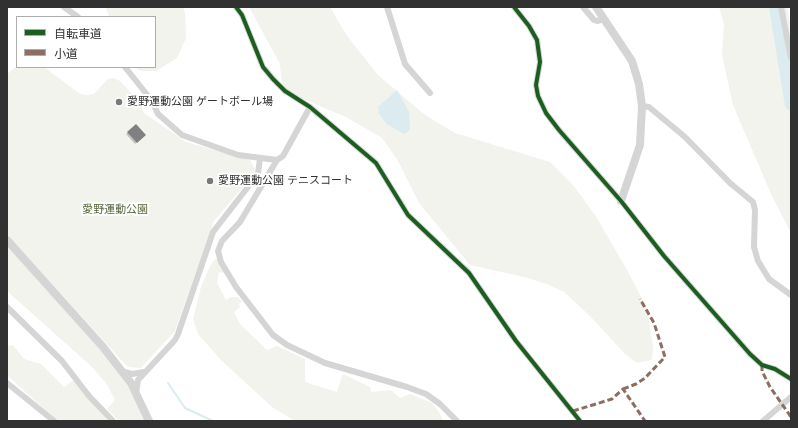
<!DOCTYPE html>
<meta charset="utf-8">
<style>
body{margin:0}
#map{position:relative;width:798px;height:428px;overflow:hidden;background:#fff;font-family:Montserrat,"Noto Sans JP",sans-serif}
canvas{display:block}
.frame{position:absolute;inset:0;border:8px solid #313131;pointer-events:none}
.legend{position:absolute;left:16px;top:16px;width:140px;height:52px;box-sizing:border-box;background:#fff;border:1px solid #adadad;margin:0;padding:5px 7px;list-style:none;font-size:12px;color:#313131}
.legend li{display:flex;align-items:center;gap:8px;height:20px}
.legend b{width:20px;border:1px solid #adadad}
</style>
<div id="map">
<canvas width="798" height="428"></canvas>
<div class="frame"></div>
<ul class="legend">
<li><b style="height:5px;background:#1b5e20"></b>自転車道</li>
<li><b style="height:5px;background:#8d6e63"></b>小道</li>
</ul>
</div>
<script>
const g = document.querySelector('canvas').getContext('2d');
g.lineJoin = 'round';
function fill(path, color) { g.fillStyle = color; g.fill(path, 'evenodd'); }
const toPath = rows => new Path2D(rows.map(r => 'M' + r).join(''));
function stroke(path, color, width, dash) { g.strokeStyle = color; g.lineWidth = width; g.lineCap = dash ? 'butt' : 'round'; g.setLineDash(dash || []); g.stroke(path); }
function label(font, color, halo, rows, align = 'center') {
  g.font = font + ' Montserrat,"Noto Sans JP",sans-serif'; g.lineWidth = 4; g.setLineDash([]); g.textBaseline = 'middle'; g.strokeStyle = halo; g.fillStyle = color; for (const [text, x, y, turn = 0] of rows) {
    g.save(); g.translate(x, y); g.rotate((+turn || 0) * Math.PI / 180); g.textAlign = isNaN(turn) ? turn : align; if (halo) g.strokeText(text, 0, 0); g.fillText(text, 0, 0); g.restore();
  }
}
const green = toPath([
 [106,7,183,7,185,13,186,38,177,58,156,71,141,71,134,67,155,67,155,17,109,17],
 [249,7,330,7,347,36,378,75,425,115,455,133,550,162,573,185,595,215,627,270,647,308,653,347,652,360,637,363,625,354,590,316,564,292,547,284,524,277,470,265,419,203,397,159,382,138,346,117,296,96,282,86,280,64],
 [719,7,787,7,791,29,791,233,772,196,733,105,722,55,724,24],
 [17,66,44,67,80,94,87,95,94,94,108,79,114,78,120,81,140,102,144,113,186,142,250,160,255,169,255,173,214,221,175,331,141,368,128,367,123,362,7,234,7,74],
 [7,244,122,375,146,421,119,421,107,409,115,400,106,383,91,366,7,291],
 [218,258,224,273,219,272,217,283,226,300,231,297,238,297,242,302,239,304,240,307,234,312,240,324,267,350,277,346,305,359,305,382,337,392,343,374,370,387,371,392,391,390,400,398,410,394,432,403,439,412,443,421,295,421,272,407,222,361,198,334,193,319,201,287,209,268,214,260],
 [13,345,24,359,41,364,64,387,74,380,104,414,107,421,57,421,7,375,7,346]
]);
const water = toPath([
 [397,90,409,112,410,130,404,134,387,124,379,114,378,107]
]);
const shadow = toPath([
 [136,125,145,135,135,144,126,134]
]);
const stream = toPath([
 [168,383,185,408,213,421],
 [242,421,252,421]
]);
const river = toPath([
 [775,7,791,105]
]);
const building = toPath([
 [136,124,146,135,137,143,127,132]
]);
const minor = toPath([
 [64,7,78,17],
 [236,7,242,15,263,67,273,79,285,91,310,107,376,163,408,215,469,273,516,341,580,421],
 [387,7,405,64,430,93],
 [514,7,529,26,537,40,540,62,536,85,538,96,546,113,559,130,621,201,664,256,750,354,762,365,775,369,791,379],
 [583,7,594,20,597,21,604,19],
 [781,7,791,58],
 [125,67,152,101,158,114,182,135,238,155,277,160],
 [642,106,649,107,685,137,730,183,753,202,755,210,754,247,758,261,769,279,791,295],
 [310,107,283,156,277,160,240,222,222,241,218,251,221,262,236,287,273,335,287,345,325,363,407,387,426,394,440,404,457,421],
 [7,307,62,361,89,396,113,421],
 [121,371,132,374,144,372],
 [7,383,54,421],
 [136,393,138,380,175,340,178,334,213,232,258,174,260,158],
 [763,421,791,397]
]);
const tertiary = toPath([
 [596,7,632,61,639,84,642,106,640,145,621,201],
 [7,240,103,347,131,383,149,421]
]);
const quiet = toPath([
 [762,365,762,371,770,387,791,417],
 [623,389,636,384,645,378,665,357,654,323,640,299],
 [573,411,612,399,623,389,645,421]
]);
const cycleway = toPath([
 [236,7,242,15,263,67,273,79,285,91,310,107,376,163,408,215,469,273,516,341,580,421],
 [514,7,529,26,537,40,540,62,536,85,538,96,546,113,559,130,621,201,664,256,750,354,762,365,775,369,791,379]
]);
const markers = [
 [119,102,4,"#797979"],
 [210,181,4,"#797979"]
];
const poiNames = [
 ["愛野運動公園 ゲートボール場",127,102],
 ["愛野運動公園 テニスコート",218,181]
];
const parkNames = [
 ["愛野運動公園",115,210]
];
fill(green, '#f1f3ec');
fill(water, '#dbebef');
fill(shadow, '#0003');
stroke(stream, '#dbebef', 2);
stroke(river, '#dbebef', 12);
fill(building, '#808080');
stroke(minor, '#d5d5d5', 6);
stroke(tertiary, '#d5d5d5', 8);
stroke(quiet, '#8d6e63', 3, [6, 3]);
stroke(cycleway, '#1b5e20', 4);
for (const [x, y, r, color] of markers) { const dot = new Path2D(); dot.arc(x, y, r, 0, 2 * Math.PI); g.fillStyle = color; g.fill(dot); stroke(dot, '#fff', 1.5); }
label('11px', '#313131', '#fff', poiNames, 'left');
label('11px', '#5b6a41', '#fff', parkNames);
</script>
